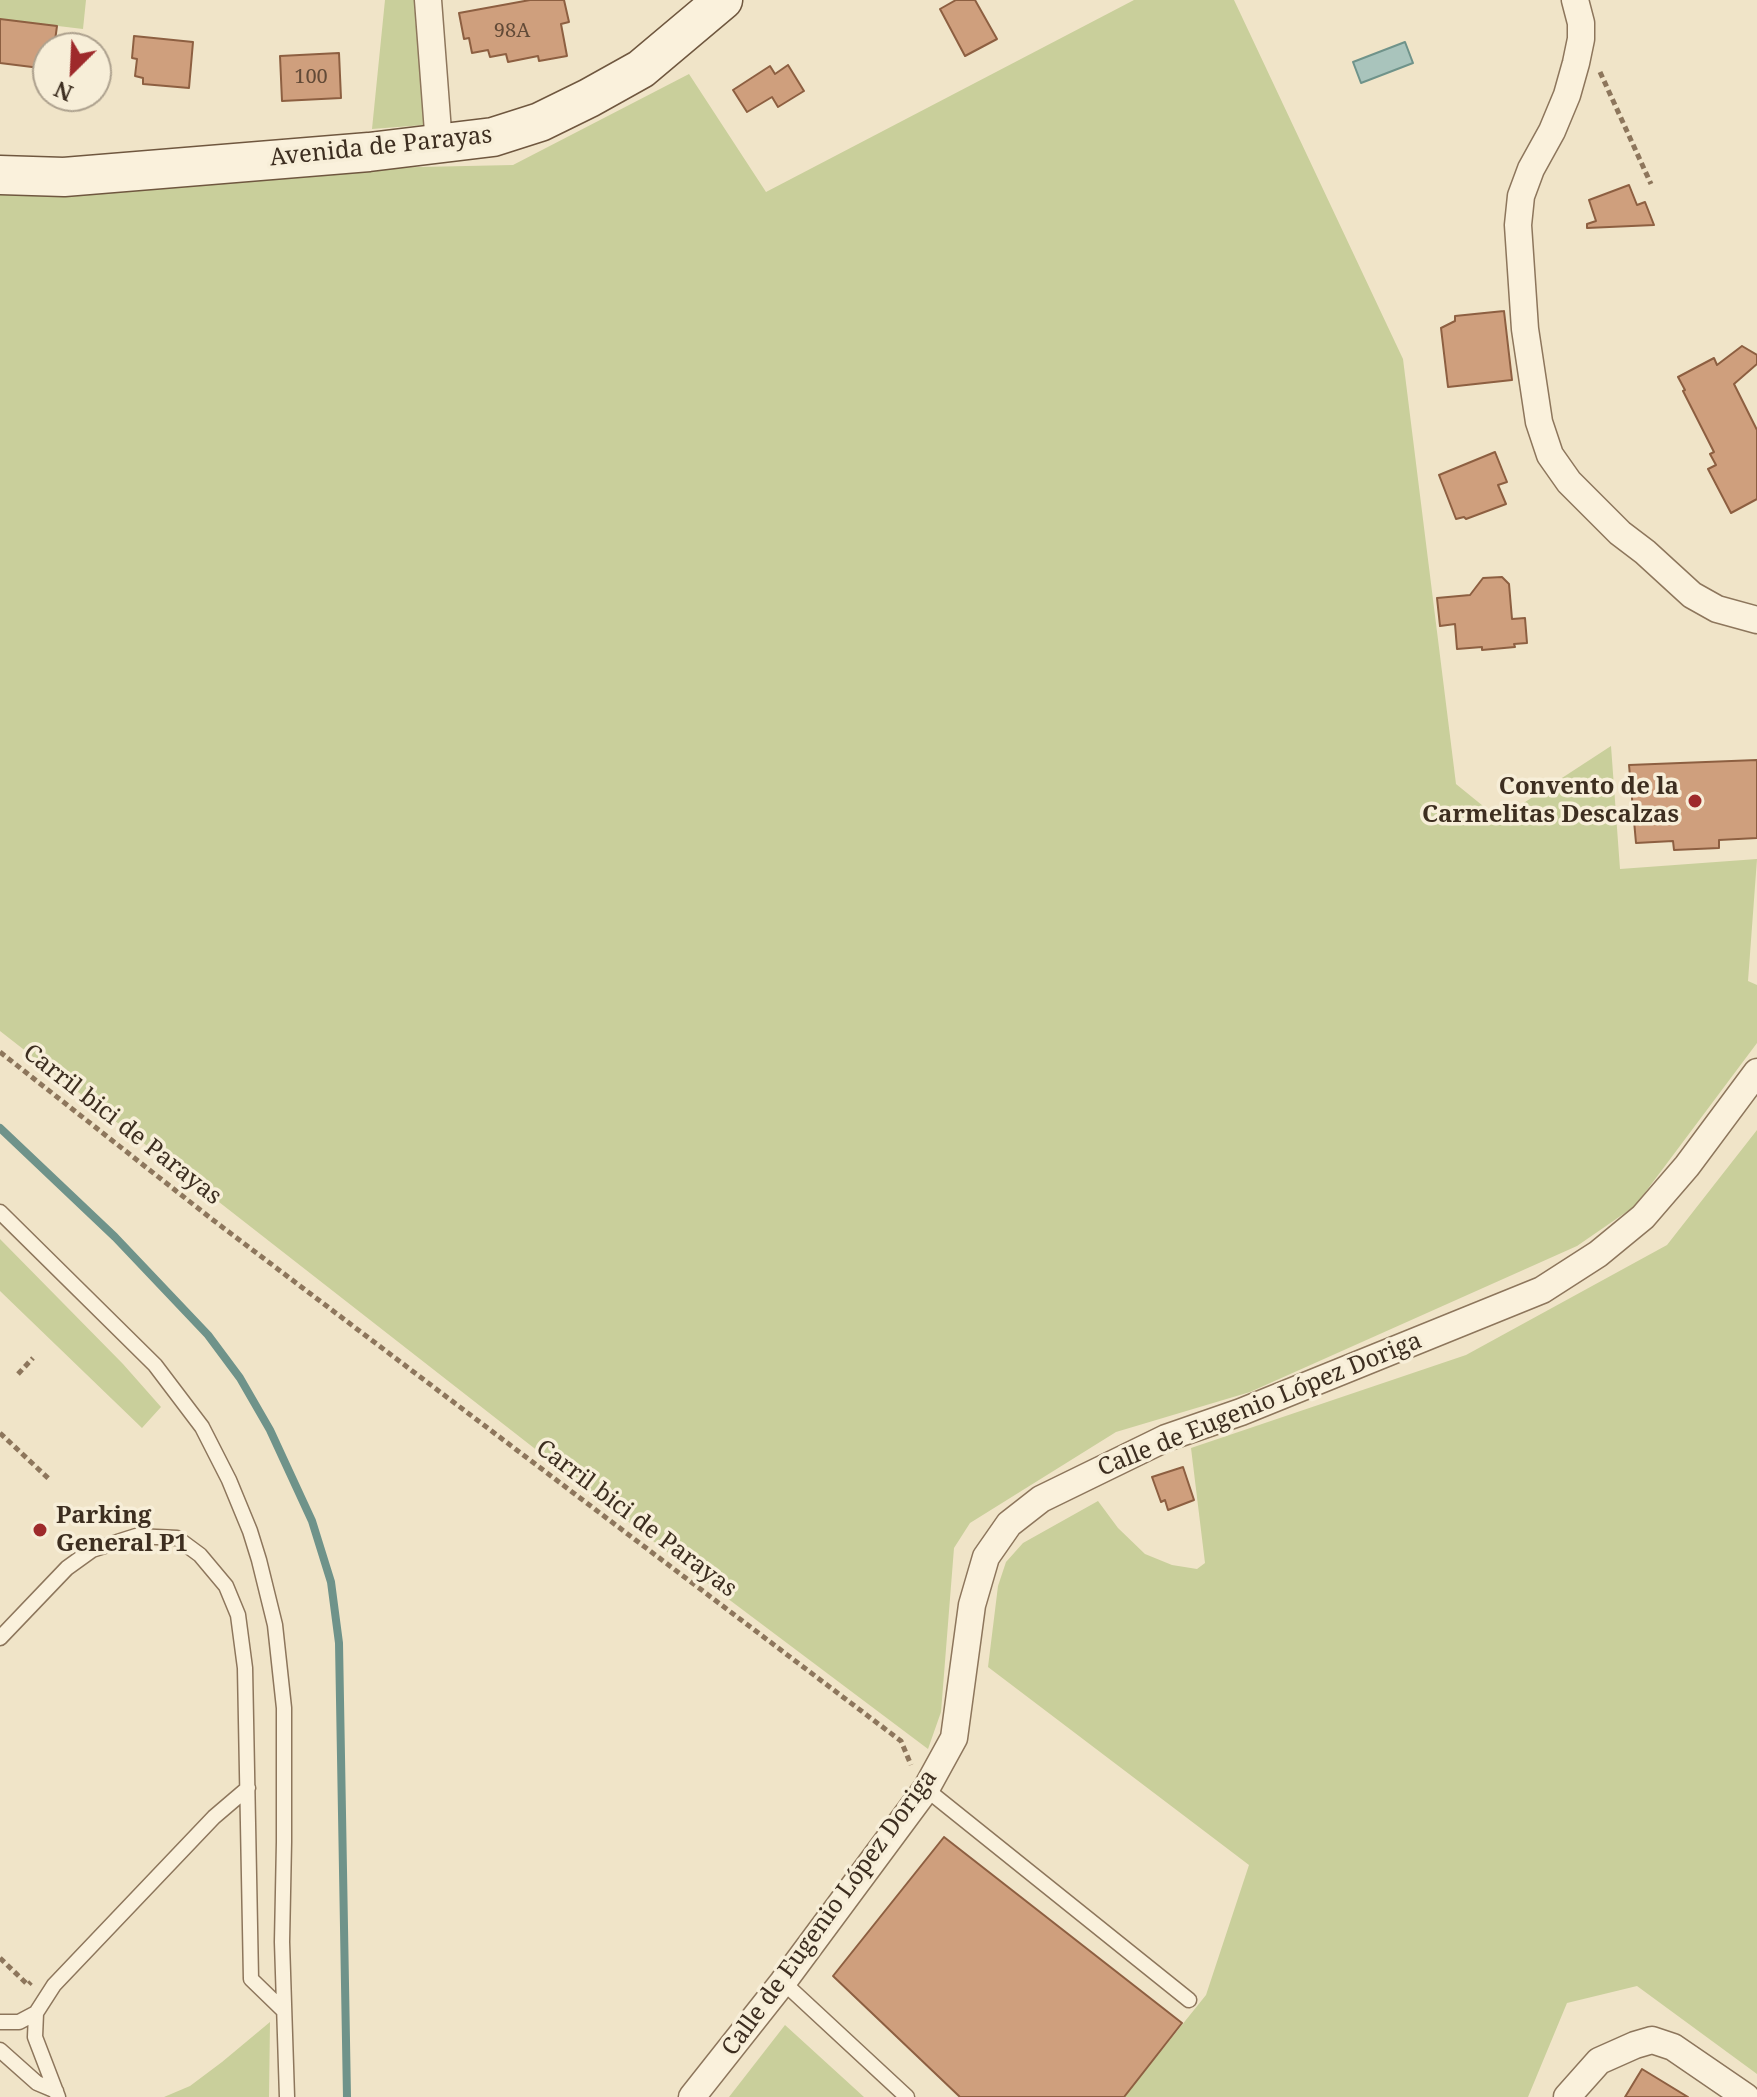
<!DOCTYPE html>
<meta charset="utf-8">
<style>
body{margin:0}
#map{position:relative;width:1757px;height:2097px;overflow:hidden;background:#f0e4c8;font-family:"Noto Serif",serif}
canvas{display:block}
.north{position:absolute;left:32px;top:32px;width:80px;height:80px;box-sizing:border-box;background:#f7eed8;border:2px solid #ada18e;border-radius:50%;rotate:204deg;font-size:22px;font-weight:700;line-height:32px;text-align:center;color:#3d2e20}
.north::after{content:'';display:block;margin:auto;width:28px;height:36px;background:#9e2a2b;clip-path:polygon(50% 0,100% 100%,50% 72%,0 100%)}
</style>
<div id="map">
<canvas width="1757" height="2097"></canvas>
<div class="north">N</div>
</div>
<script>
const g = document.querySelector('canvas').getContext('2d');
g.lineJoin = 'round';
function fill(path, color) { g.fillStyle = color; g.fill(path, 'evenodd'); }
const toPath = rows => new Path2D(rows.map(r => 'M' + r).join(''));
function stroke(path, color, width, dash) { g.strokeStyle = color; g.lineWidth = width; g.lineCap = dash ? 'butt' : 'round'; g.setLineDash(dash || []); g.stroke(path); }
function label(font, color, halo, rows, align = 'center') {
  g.font = font + ' "Noto Serif",serif'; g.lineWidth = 7; g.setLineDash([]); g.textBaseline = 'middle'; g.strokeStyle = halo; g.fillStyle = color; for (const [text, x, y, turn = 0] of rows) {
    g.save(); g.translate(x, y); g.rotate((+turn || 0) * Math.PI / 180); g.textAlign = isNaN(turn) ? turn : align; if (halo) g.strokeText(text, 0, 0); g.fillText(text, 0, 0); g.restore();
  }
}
const green = toPath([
 [0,0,86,0,83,29,0,19],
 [385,0,414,0,424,125,372,129],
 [1134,0,1234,0,1403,359,1456,784,1499,819,1611,746,1620,869,1757,859,1748,981,1757,985,1757,1043,1635,1206,1577,1246,1250,1392,1116,1432,970,1523,954,1548,941,1712,928,1749,703,1580,0,1031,0,176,513,165,689,74,766,192],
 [1757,1130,1757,2074,1637,1986,1567,2003,1528,2097,1124,2097,1206,1995,1249,1865,988,1667,998,1586,1006,1562,1023,1543,1098,1501,1118,1528,1145,1554,1172,1565,1197,1569,1205,1563,1191,1448,1466,1355,1667,1245],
 [0,1239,123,1364,161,1407,142,1428,0,1291],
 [270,2022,269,2097,164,2097,190,2086,222,2062],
 [785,2025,864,2097,729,2097]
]);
const water = toPath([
 [1405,42,1413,63,1361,83,1353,62,1405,42]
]);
const stream = toPath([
 [0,1128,115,1237,208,1335,240,1378,270,1430,312,1521,331,1582,339,1643,347,2097]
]);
const building = toPath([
 [530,0,564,0,569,22,561,24,567,56,539,61,538,56,508,62,506,54,490,57,488,50,472,53,469,38,464,39,459,13,530,0],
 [956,0,975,0,997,39,965,56,940,9,956,0],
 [0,19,57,26,54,48,48,48,48,69,0,63,0,19],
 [134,36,193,42,189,88,143,84,143,78,135,76,137,59,132,58,134,36],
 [339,53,341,98,282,101,280,56,339,53],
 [788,65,804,91,778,107,772,97,747,112,733,90,770,66,775,74,788,65],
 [1629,185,1637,205,1645,202,1654,225,1587,228,1587,224,1596,221,1589,200,1629,185],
 [1504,311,1512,380,1448,387,1441,328,1455,321,1455,316,1504,311],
 [1742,346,1757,355,1757,364,1734,384,1757,430,1757,499,1731,513,1708,469,1716,465,1710,454,1714,452,1683,391,1685,390,1678,377,1714,358,1717,365,1742,346],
 [1495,452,1507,482,1498,485,1506,504,1466,519,1464,517,1456,519,1439,475,1495,452],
 [1502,577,1509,584,1512,619,1525,618,1527,643,1514,644,1515,647,1482,650,1482,647,1457,649,1455,624,1440,626,1437,598,1470,595,1483,578,1502,577],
 [1757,760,1757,838,1719,840,1719,848,1674,850,1673,841,1636,843,1629,765,1757,760],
 [1183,1467,1194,1500,1168,1510,1165,1500,1161,1502,1152,1477,1183,1467],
 [944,1837,1182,2023,1124,2097,960,2097,833,1976,944,1837],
 [1642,2069,1688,2097,1625,2097,1642,2069]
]);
const path = toPath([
 [1600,72,1651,184],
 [0,1052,213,1220,901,1741,911,1765],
 [18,1374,33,1358],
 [0,1433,49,1479],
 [0,1958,28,1985,31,1982]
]);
const lane = toPath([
 [0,1212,155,1365,202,1427,229,1480,250,1531,259,1560,275,1625,284,1708,284,1842,282,1942,287,2097],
 [0,1638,67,1568,92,1550,136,1536,177,1538,200,1555,226,1586,238,1615,245,1668,251,1979,284,2011],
 [926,1789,1189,2000],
 [783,1982,907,2097],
 [0,2022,19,2022,36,2013],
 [0,2050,37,2083,56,2091],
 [58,2097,35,2037,36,2013,54,1985,214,1817,248,1788]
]);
const street = toPath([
 [428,0,439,145],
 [1575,0,1581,23,1581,39,1576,63,1567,95,1552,131,1531,169,1521,196,1518,225,1525,329,1539,422,1550,455,1569,482,1620,533,1645,552,1692,595,1717,609,1757,620],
 [692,2097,783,1982,926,1789,954,1738,972,1605,986,1557,1009,1524,1041,1499,1166,1438,1241,1412,1542,1290,1598,1254,1643,1217,1687,1166,1757,1072],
 [1567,2097,1599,2061,1635,2045,1652,2040,1673,2047,1746,2097]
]);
const secondary = toPath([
 [0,175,64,177,369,152,493,137,540,122,589,98,641,69,723,0]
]);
const markers = [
 [1695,801,8,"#9e2a2b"],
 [40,1530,8,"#9e2a2b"]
];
const numberNames = [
 ["98A",512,31],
 ["100",311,77]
];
const streetNames = [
 ["Avenida de Parayas",381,147,-6],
 ["Carril bici de Parayas",122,1125,38],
 ["Calle de Eugenio López Doriga",1260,1405,-22],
 ["Carril bici de Parayas",636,1519,37],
 ["Calle de Eugenio López Doriga",830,1913,-54]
];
const poiNames = [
 ["Convento de la",1679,787],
 ["Carmelitas Descalzas",1679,815],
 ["Parking",56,1516,"left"],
 ["General P1",56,1544,"left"]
];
fill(green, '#c9cf9b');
fill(water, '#a9c4bc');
stroke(water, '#6f938a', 2);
stroke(stream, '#6f938a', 8);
fill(building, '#cf9f7d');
stroke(building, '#8d5f41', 2);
stroke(lane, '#8d765c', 17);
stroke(street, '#8d765c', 29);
stroke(secondary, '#6f573f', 41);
stroke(path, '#8d765c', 5, [6, 4]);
stroke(lane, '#faf1dc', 14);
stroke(street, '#faf1dc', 26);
stroke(secondary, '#faf1dc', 38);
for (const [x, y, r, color] of markers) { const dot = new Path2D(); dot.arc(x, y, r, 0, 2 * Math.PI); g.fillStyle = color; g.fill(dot); stroke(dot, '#f7eed8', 3); }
label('20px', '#624a37', null, numberNames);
label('24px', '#3d2e20', '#f7eed8', streetNames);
label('bold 24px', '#3d2e20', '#f7eed8', poiNames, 'right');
</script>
